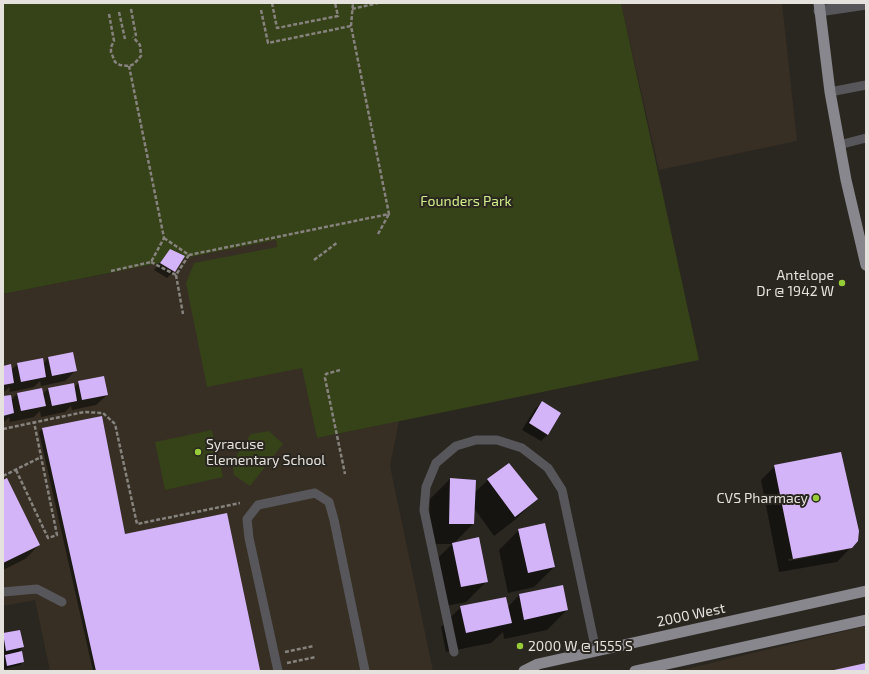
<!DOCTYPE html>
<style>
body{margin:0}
#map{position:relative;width:869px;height:674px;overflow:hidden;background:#2a2620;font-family:"Exo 2",sans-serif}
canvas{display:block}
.frame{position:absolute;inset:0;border:4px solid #e5e2de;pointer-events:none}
</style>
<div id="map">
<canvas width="869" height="674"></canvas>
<div class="frame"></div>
</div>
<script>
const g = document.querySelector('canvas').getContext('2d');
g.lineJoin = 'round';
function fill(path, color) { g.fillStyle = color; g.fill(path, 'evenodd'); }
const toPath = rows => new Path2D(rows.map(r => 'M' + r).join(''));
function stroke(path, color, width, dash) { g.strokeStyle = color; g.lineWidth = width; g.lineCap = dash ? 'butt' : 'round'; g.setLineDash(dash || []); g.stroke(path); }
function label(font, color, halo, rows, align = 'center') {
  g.font = font + ' "Exo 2",sans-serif'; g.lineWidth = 4; g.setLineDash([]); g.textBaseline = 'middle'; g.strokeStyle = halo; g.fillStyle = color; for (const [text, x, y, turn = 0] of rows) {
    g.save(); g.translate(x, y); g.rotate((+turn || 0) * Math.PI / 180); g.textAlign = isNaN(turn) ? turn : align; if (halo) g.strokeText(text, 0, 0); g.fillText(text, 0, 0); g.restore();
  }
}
const built = toPath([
 [621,3,782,3,797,141,659,170],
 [276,240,317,438,399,421,390,466,433,671,50,671,35,600,3,606,3,294],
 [866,626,866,671,678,671]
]);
const green = toPath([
 [3,3,621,3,699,360,317,438,302,368,207,387,186,283,194,263,277,247,276,240,3,294],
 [212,430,223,477,165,490,155,442],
 [269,431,283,444,250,486,234,475,232,462,251,434]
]);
const shadow = toPath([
 [170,250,174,271,167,278,154,270],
 [48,358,76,370,65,381,41,386,40,381,34,387,10,392,9,387,3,393,3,367,11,370,18,364,43,364],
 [79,382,107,395,96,405,72,410,71,406,65,412,41,417,40,411,34,417,10,422,9,417,3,423,3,397,11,400,17,394,43,394,48,389,74,388],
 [542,402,548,434,541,441,522,430,535,409],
 [101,417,124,535,259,669,257,671,93,671,39,432,42,429],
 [775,466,857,541,837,562,779,572,761,480],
 [845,548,845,550,789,561,788,559],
 [450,479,474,493,488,480,536,499,516,519,494,536,474,508,473,524,454,543,487,581,466,602,441,607,432,564,452,544,429,544,430,499],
 [3,481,39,545,25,559,3,570],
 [519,530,554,567,534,587,508,593,499,550],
 [519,595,567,610,547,630,504,639,503,632,491,643,446,652,441,627,461,607,508,607],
 [19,631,23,647,16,654,23,662,20,665,4,669,3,658,5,656,3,657,3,634]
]);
const building = toPath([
 [170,249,185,256,175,272,160,263],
 [73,352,77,371,52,376,48,357],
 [43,358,46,377,21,382,17,363],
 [11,364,14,383,3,385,3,366],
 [104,376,108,395,82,400,78,381],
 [74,383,77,401,52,406,48,388],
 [42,388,46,406,21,411,17,393],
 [11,395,14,413,3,416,3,396],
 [542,401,561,413,548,435,529,423],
 [102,416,125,534,227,513,260,670,254,671,96,671,42,428],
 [841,452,859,531,858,541,852,548,793,559,774,465],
 [509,463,538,499,515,517,487,479],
 [7,478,40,545,3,563,3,480],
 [450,478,476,480,474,524,449,524],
 [545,523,555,567,528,573,518,529],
 [479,537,488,582,461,587,452,543],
 [563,585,568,610,524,620,519,594],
 [506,597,512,623,466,633,460,606],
 [20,630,24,647,6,651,3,633],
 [22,651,24,662,7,666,5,655],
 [866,663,866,671,834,671,834,670]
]);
const path = toPath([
 [272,3,277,28,338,16,335,3],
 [131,9,136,36],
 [352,9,378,3],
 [261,10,268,43,351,26],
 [119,12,125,39],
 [109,14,114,41,111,47,111,52,115,62,120,65,129,66,134,64,141,56,140,45,133,37],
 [378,234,389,214],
 [164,238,189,255,389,214,351,26,353,3],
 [314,260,338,242],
 [151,262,176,275,189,255],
 [111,271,151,262,164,238,129,66],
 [176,275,183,314],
 [340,370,326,374,325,378,345,474],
 [3,429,84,412,103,413,115,424,137,524,240,503],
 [16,470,48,538,57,535,34,422],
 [3,476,41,457],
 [285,652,314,646],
 [287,663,316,657]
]);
const service = toPath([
 [830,92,866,85],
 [839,145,866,138],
 [3,592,37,589,62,602],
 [454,652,424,510,426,487,436,463,456,446,476,440,497,440,522,448,548,468,562,490,596,651],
 [278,671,249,538,247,519,258,505,315,493,329,502,334,520,365,671]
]);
const minor = toPath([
 [819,11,866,4]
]);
const primary = toPath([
 [819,3,830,92,846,180,866,265],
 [524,671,538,664,866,591],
 [635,671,866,620]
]);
const markers = [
 [842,283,4,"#97cc39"],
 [198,452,4,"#97cc39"],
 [816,498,4,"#97cc39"],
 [520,646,4,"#97cc39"]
];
const parkNames = [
 ["Founders Park",466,201]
];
const poiNames = [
 ["Antelope",834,275],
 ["Dr @ 1942 W",834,291],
 ["Syracuse",206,444,"left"],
 ["Elementary School",206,460,"left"],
 ["CVS Pharmacy",808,498],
 ["2000 W @ 1555 S",528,646,"left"]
];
const streetNames = [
 ["2000 West",691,615,-12]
];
fill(built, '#372f24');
fill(green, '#364218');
fill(shadow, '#0007');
fill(building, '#d3b4f8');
stroke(path, '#86837e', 2.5, [4, 2]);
stroke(service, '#57575b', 9);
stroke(minor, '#57575b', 11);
stroke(primary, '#88878e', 11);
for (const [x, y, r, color] of markers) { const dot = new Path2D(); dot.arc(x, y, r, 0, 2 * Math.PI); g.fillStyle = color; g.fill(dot); stroke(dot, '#2a2620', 1.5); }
label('14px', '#d1ef8b', '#2a2620', parkNames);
label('14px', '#e5e2de', '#2a2620', poiNames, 'right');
label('14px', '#e5e2de', '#2a2620', streetNames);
</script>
